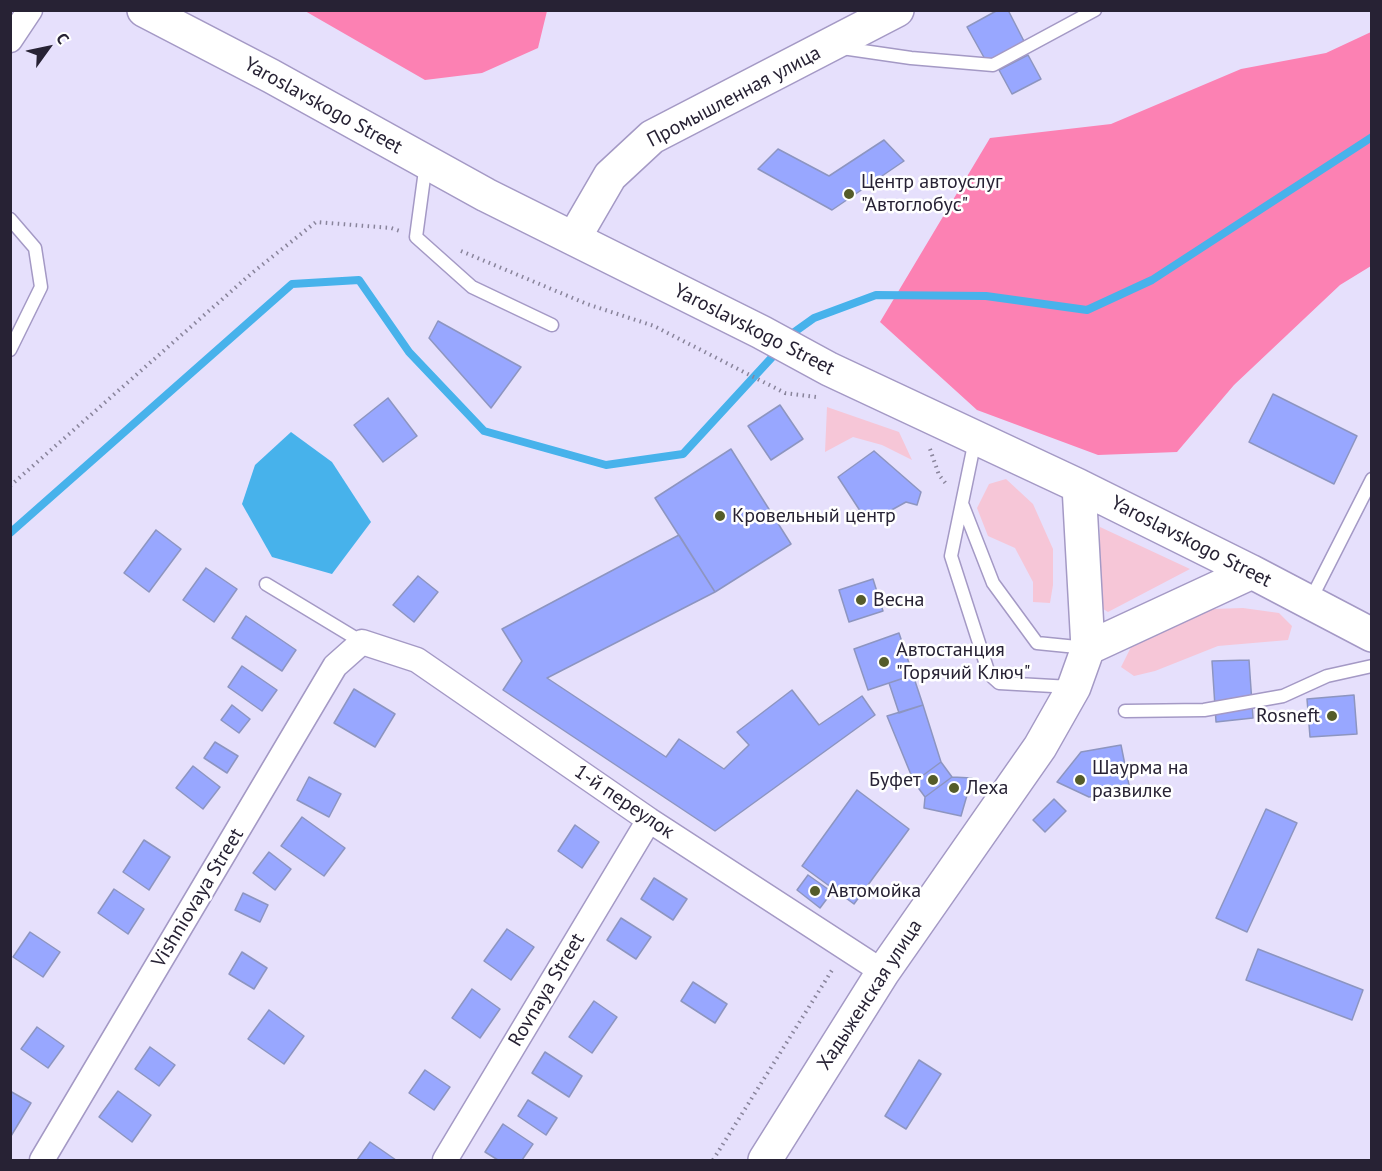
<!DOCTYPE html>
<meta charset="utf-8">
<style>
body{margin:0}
#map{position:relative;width:1382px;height:1171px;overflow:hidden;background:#e6e0fc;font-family:"PT Sans",sans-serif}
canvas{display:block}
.frame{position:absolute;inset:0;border:12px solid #272234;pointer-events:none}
.north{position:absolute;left:18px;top:18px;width:60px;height:60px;-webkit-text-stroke:4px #fff;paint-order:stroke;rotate:57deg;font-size:16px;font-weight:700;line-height:24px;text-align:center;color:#272234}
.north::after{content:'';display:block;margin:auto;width:21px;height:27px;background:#272234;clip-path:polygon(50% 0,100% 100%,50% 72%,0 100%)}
</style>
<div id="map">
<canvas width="1382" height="1171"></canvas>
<div class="frame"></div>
<div class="north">С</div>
</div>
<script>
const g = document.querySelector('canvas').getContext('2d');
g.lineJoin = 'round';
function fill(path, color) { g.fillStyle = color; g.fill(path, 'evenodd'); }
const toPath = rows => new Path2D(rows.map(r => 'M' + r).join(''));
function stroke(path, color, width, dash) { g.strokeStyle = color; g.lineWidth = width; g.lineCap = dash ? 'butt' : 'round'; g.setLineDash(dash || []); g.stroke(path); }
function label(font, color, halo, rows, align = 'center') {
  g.font = font + ' "PT Sans",sans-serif'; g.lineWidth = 5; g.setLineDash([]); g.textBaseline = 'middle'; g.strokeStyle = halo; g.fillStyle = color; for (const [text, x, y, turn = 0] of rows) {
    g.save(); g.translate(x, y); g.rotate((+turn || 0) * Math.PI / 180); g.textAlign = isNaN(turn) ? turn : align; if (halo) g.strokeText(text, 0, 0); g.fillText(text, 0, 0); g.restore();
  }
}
const green = toPath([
 [827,407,899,432,912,460,882,445,853,437,825,452],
 [1006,479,1033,504,1053,549,1053,585,1050,603,1033,602,1033,582,1015,548,988,536,977,508,989,484],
 [1100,527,1190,569,1108,612,1100,607],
 [1243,608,1279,613,1292,626,1288,640,1218,646,1155,671,1134,676,1121,667,1131,647,1212,609]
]);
const forest = toPath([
 [305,11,547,11,538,48,482,73,425,80],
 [1371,32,1371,266,1340,285,1234,385,1177,452,1098,455,977,410,880,322,990,138,1111,124,1241,69,1326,53]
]);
const water = toPath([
 [291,432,332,462,371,522,332,574,272,557,242,504,255,465]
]);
const stream = toPath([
 [793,333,814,318,876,295,986,296,1087,310,1152,280,1372,137],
 [10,533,292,284,359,280,409,352,484,431,606,465,683,454,775,354]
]);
const building = toPath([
 [998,10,1008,10,1028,49,991,70,967,27,998,10],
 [1028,55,1041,79,1012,94,999,70,1028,55],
 [884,140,904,161,832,210,758,169,778,149,829,176,884,140],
 [438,321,521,367,491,408,429,338,438,321],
 [1273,394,1357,436,1334,484,1249,442,1273,394],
 [388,398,417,436,383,462,354,425,388,398],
 [780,405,803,439,771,460,748,426,780,405],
 [731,449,791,544,715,592,655,498,731,449],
 [874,451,921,492,917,505,906,502,868,523,838,477,874,451],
 [156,530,181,549,149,592,124,573,156,530],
 [679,535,715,592,547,678,666,757,679,739,724,769,749,745,737,732,792,690,819,725,862,696,875,715,715,831,503,690,522,661,502,629,679,535],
 [206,568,237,589,214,622,183,600,206,568],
 [418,576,438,592,414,622,393,605,418,576],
 [873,579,883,611,849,622,839,590,873,579],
 [246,616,296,650,282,671,232,638,246,616],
 [899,633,913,675,868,690,854,649,899,633],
 [1249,660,1253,718,1216,722,1212,661,1249,660],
 [242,666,277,690,262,711,228,687,242,666],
 [913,675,923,705,899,713,889,683,913,675],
 [354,689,395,714,375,747,334,723,354,689],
 [1354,695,1357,734,1310,737,1307,699,1354,695],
 [232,705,250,719,239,733,221,720,232,705],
 [923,705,941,762,914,782,887,716,923,705],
 [215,742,238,756,227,773,204,758,215,742],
 [1121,745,1130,790,1089,797,1057,782,1081,752,1121,745],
 [941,762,952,777,925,797,914,782,941,762],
 [193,766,220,787,203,809,176,788,193,766],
 [309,777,341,794,329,817,297,800,309,777],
 [952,777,972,778,961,816,924,808,925,797,952,777],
 [857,790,909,829,854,904,802,866,857,790],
 [1054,799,1066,811,1045,832,1033,820,1054,799],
 [1266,809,1297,823,1247,932,1216,918,1266,809],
 [302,817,345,848,324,876,281,846,302,817],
 [575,825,599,842,582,868,558,851,575,825],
 [144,840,170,857,149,890,123,872,144,840],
 [269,852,291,869,275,890,253,873,269,852],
 [808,875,832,892,820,908,797,890,808,875],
 [654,878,687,899,673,920,641,899,654,878],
 [114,889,144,909,128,934,98,913,114,889],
 [243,893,268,905,260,922,235,910,243,893],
 [621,918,651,937,636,959,607,940,621,918],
 [507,929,534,947,511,980,484,961,507,929],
 [30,932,60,952,43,977,13,957,30,932],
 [1258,949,1363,990,1352,1020,1246,980,1258,949],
 [242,952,267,968,254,989,229,974,242,952],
 [693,982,727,1004,715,1023,681,1001,693,982],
 [472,989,500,1009,480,1038,452,1018,472,989],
 [594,1001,617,1017,592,1053,569,1037,594,1001],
 [269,1010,304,1036,284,1064,248,1039,269,1010],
 [37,1027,64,1046,48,1068,21,1049,37,1027],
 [150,1047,175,1065,159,1086,135,1069,150,1047],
 [545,1052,582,1076,569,1097,532,1073,545,1052],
 [919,1060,941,1074,906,1129,885,1116,919,1060],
 [425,1070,450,1087,434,1110,409,1093,425,1070],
 [10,1091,31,1103,11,1136,10,1135,10,1091],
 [118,1091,151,1115,132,1142,99,1117,118,1091],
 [528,1100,557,1118,546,1135,518,1116,528,1100],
 [503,1124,533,1144,522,1160,498,1160,485,1152,503,1124],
 [370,1142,396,1160,357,1160,370,1142]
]);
const path = toPath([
 [461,251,587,304,654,326,785,393,816,397],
 [930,449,939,475,947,485],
 [10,486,252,273,316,222,391,228,400,231],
 [713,1160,834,967]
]);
const lane = toPath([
 [842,48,911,58,993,65,1095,10],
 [426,163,416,237,472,287,552,325],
 [10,219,35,248,41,287,10,350],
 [975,440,951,556,989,674,999,683,1071,687],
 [963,506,993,583,1037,643,1087,648],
 [266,584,362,642],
 [1310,601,1372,479],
 [1125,711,1204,710,1283,696,1327,676,1372,666]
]);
const street = toPath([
 [10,40,30,10],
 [42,1160,335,666,362,642,417,660,649,820,883,972],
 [445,1160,649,820]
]);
const secondary = toPath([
 [144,10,271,76,486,195,761,332,829,369,1079,486,1252,572,1372,635],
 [574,238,610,176,652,137,897,10],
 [1088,648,1252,572],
 [765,1160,883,972,1040,747,1074,687,1088,648,1079,486]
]);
const markers = [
 [849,194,6,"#555c2a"],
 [720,516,6,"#555c2a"],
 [861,600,6,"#555c2a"],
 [884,662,6,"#555c2a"],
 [1332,716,6,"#555c2a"],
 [933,780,6,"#555c2a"],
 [1080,780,6,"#555c2a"],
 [954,788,6,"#555c2a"],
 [815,891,6,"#555c2a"]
];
const streetNames = [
 ["Промышленная улица",734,97,-28],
 ["Yaroslavskogo Street",323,106,29],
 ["Yaroslavskogo Street",754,330,27],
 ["Yaroslavskogo Street",1191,542,27],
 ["1-й переулок",624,802,34],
 ["Vishniovaya Street",198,898,-59],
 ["Rovnaya Street",547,990,-59],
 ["Хадыженская улица",870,995,-57]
];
const poiNames = [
 ["Центр автоуслуг",861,182],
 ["\"Автоглобус\"",861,205],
 ["Кровельный центр",732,516],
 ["Весна",873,600],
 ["Автостанция",896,650],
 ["\"Горячий Ключ\"",896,673],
 ["Rosneft",1320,716,"right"],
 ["Шаурма на",1092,768],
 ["развилке",1092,791],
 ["Буфет",921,780,"right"],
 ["Леха",966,788],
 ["Автомойка",827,891]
];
fill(green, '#f6c6d7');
fill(forest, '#fc81b3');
fill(water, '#47b2eb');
stroke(stream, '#47b2eb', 8);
fill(building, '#98a7ff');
stroke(building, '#8d95c0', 1.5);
stroke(lane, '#a499c5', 15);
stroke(street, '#a499c5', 27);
stroke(secondary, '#a499c5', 36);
stroke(path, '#89849b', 4, [1.5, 4.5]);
stroke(lane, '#fff', 12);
stroke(street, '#fff', 24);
stroke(secondary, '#fff', 33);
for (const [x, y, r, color] of markers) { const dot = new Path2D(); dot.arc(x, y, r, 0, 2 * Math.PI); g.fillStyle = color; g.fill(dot); stroke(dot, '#fff', 2); }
label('20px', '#272234', '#fff', streetNames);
label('20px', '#272234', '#fff', poiNames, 'left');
</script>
